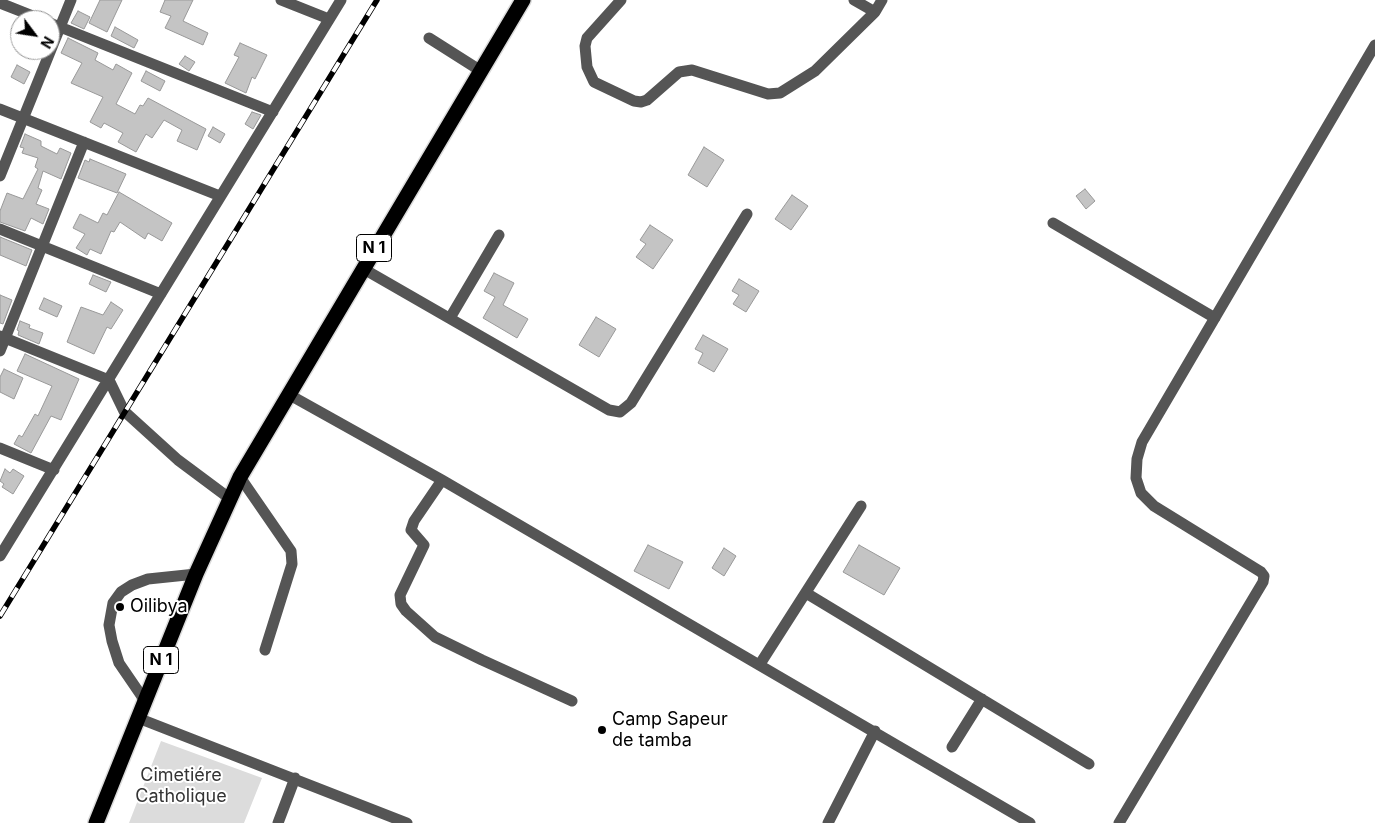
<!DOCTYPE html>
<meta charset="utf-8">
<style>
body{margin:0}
#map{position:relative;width:1375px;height:823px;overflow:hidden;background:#fff;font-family:Inter,sans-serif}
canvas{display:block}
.north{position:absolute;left:10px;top:10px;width:50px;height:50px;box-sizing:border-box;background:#fff;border:1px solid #999;border-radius:50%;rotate:121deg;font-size:14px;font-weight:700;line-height:20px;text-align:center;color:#000}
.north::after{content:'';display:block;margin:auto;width:18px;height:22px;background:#000;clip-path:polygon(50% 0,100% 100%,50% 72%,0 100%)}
</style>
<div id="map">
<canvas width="1375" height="823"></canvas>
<div class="north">N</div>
</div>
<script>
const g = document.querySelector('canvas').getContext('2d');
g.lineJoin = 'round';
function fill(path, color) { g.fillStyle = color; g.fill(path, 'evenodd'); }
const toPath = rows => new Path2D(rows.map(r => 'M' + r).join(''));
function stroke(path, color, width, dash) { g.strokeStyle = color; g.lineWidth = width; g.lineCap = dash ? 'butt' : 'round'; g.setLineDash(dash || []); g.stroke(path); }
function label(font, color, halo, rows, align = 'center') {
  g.font = font + ' Inter,sans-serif'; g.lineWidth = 4; g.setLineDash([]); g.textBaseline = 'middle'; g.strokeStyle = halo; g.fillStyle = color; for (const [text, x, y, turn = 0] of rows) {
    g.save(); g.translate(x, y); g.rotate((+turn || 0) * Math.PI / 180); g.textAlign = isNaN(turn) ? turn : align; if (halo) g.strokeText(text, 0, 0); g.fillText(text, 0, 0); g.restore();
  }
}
const green = toPath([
 [161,741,262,778,244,823,129,823]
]);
const building = toPath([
 [100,0,122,0,107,32,89,23,100,0],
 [165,0,193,0,183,21,208,33,203,45,165,28,171,16,160,12,165,0],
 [78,11,90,17,84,29,71,23,78,11],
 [115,27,138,40,134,48,111,36,115,27],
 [68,38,98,53,95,60,113,70,116,64,132,73,116,104,135,114,140,105,143,106,148,98,206,129,197,150,177,141,182,130,164,120,152,138,146,134,136,152,118,142,123,133,104,123,101,128,90,122,103,97,71,83,82,63,61,53,68,38],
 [240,43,267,55,255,79,252,77,246,93,225,83,239,57,234,55,240,43],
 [185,56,195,62,189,71,179,64,185,56],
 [17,65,30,72,24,84,11,77,17,65],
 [146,71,165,81,160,91,141,81,146,71],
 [252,112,261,115,253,129,245,124,252,112],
 [213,127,225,134,220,143,208,136,213,127],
 [25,134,41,141,41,146,57,154,60,148,71,153,61,179,43,171,38,188,42,190,36,204,49,209,43,224,31,218,25,231,0,222,0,211,7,193,23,199,38,169,35,167,38,158,22,153,24,148,20,147,25,134],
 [704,147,724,160,707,187,688,175,704,147],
 [90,159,126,174,117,193,78,178,85,160,89,162,90,159],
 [1085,189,1095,201,1086,209,1076,196,1085,189],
 [119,192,172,223,162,241,148,233,145,239,120,222,114,232,111,231,101,254,90,249,87,255,76,248,85,234,73,228,80,214,98,223,103,213,107,215,119,192],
 [792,195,808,206,791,230,775,219,792,195],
 [650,225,673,240,653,269,636,257,646,244,640,240,650,225],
 [0,237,32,250,26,266,0,255,0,237],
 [494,273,514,283,503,305,528,319,517,338,483,318,495,297,484,291,494,273],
 [93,275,111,282,106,292,89,284,93,275],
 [739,279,759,291,746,312,733,304,739,295,732,291,739,279],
 [0,295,12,300,3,324,0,323,0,295],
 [44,298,62,306,57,317,39,309,44,298],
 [111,302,123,310,111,329,107,327,94,354,67,342,81,307,103,315,111,302],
 [596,317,616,329,599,357,579,345,596,317],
 [20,321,30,325,29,328,43,333,39,344,18,335,19,331,17,330,20,321],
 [703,335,728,349,714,372,698,363,703,353,695,349,703,335],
 [25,354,79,379,61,420,51,416,31,453,14,444,19,435,22,437,35,414,38,416,52,386,17,371,25,354],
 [4,369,23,378,14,399,0,392,0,377,4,369],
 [5,469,10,473,13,469,24,476,13,494,2,487,4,484,0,481,5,469],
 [648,545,683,562,669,589,634,571,648,545],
 [859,545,900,568,884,595,843,572,859,545],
 [724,548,736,556,724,576,712,568,724,548]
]);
const minor = toPath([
 [281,0,329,19],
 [621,0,587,38,585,46,587,67,594,82,634,101,641,102,647,100,679,72,692,70,768,94,780,93,815,71,875,12,882,0],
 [854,0,875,12],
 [0,3,43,20],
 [50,23,273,112],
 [429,38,481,71],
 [0,109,220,196],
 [0,176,71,0],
 [1053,223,1215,318],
 [0,229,161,294],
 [362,268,609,410,620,412,631,403,747,214],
 [450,318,499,235],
 [0,336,109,380,124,411,178,460,229,498],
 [0,351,84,142],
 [288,394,442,480,1030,823],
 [0,448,54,470],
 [240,477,291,551,292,564,265,650],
 [442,480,414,521,411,530,424,545,400,595,401,604,406,611,435,637,482,660,572,701],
 [0,556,341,0],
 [806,593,1089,764],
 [760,664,861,506],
 [145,701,119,663,112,641,109,625,113,603,121,592,132,585,148,579,196,574],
 [138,718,407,823],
 [952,747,982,699],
 [278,823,295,778],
 [828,823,875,731],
 [1119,823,1263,582,1264,576,1261,572,1154,506,1141,493,1136,478,1137,459,1142,442,1375,45]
]);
const highway = toPath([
 [96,823,196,574,240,477,523,0]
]);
const rail = toPath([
 [0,616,377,0]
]);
const markers = [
 [120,607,5,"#000"],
 [602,730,5,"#000"]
];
const shields = [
 [374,248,35],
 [161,660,35]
];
const shieldNames = [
 ["N 1",374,248],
 ["N 1",161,660]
];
const poiNames = [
 ["Oilibya",130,607],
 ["Camp Sapeur",612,720],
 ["de tamba",612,741]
];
const parkNames = [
 ["Cimetiére",181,776],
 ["Catholique",181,797]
];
fill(green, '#dcdcdc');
fill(building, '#c4c4c4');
stroke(building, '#999', 1);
stroke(highway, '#dbdbdb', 18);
stroke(minor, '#555', 11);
stroke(highway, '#000', 15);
stroke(rail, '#000', 5.5);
stroke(rail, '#fff', 4, [11]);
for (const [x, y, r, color] of markers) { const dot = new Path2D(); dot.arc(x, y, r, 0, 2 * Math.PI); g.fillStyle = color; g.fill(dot); stroke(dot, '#fff', 2); }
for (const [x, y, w] of shields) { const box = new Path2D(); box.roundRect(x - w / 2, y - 13.5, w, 27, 4); g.fillStyle = '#fff'; g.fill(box); stroke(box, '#000', 1); }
label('bold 16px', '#000', null, shieldNames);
label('18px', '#000', '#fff', poiNames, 'left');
label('18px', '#333', '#fff', parkNames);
</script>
